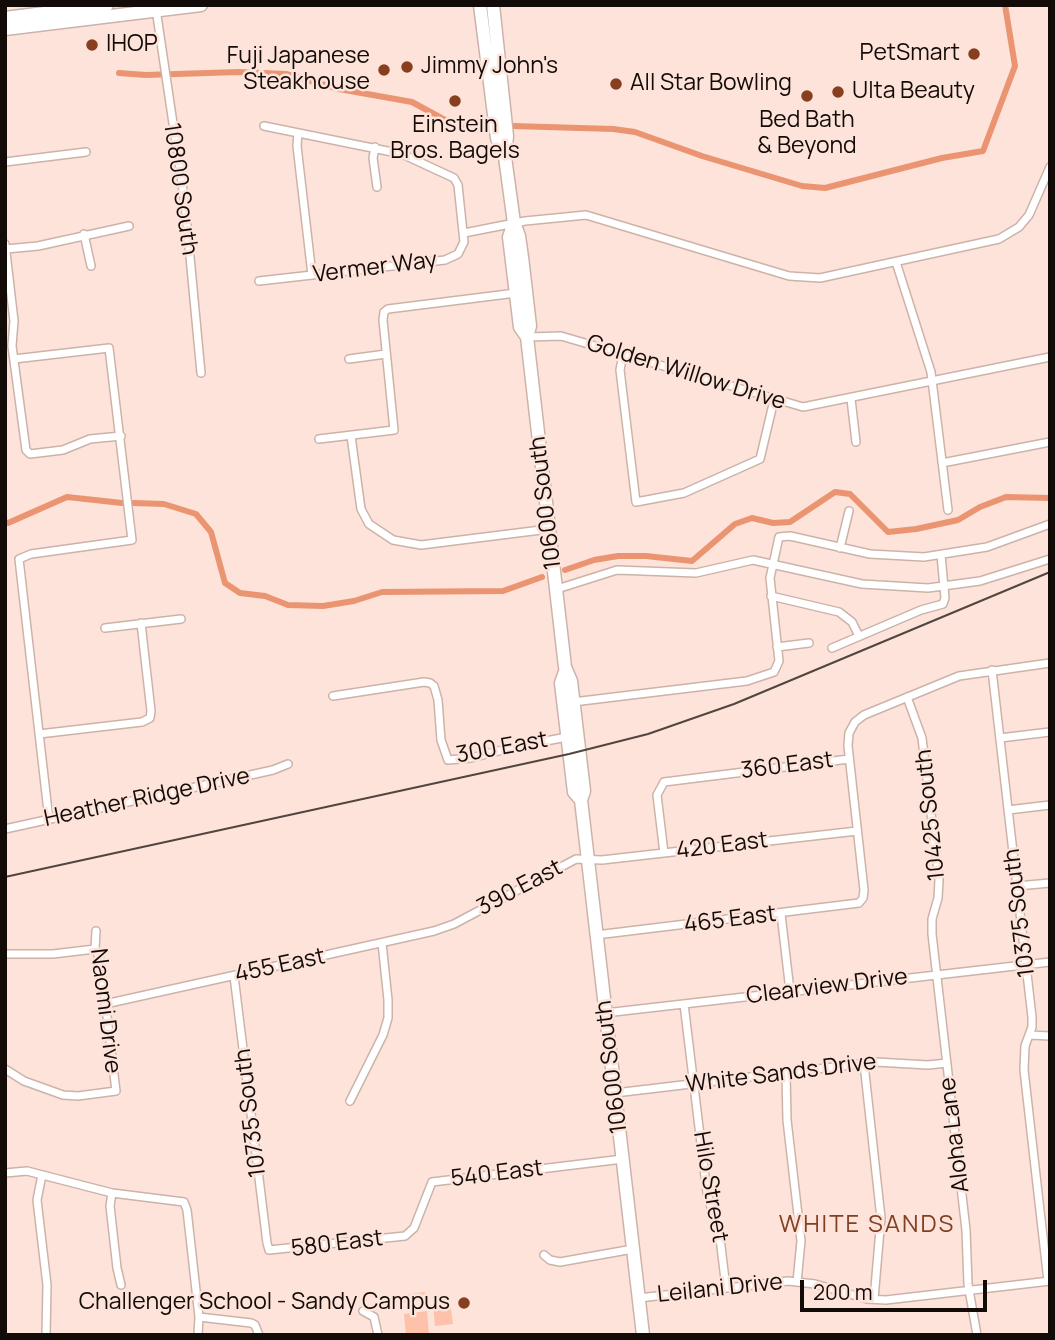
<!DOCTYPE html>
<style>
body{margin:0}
#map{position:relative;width:1055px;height:1340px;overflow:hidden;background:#fde3d9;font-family:Manrope,sans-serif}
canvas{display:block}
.frame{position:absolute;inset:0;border:7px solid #130b08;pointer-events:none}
.scale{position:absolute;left:800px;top:1280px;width:187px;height:32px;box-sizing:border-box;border:4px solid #130b08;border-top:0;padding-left:9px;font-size:21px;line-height:24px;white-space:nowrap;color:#130b08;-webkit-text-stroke:5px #fde3d9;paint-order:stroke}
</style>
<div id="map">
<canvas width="1055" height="1340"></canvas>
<div class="frame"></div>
<div class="scale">200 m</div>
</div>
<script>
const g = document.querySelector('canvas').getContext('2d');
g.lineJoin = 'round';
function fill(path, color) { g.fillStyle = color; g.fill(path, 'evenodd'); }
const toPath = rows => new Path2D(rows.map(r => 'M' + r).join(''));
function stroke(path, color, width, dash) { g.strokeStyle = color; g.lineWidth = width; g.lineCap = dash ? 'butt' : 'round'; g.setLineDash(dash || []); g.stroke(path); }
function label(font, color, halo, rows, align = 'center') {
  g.font = font + ' Manrope,sans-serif'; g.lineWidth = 5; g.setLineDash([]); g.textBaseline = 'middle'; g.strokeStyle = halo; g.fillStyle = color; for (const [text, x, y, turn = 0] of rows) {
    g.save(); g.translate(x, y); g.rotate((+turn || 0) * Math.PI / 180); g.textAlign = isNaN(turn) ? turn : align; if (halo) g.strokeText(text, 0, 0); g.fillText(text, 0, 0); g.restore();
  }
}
const green = toPath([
 [425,1292,426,1301,414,1300,402,1304,401,1295],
 [450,1302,453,1324,435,1326,433,1304],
 [427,1311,429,1335,406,1335,404,1314]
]);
const canal = toPath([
 [119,73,146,75,238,72,286,74,339,89,412,102,456,126,473,130,489,128],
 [513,126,613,129,635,132,702,156,802,186,825,188,942,158,983,151,1015,66,1005,5],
 [134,503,164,504,196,514,211,532,225,583,240,593,265,596,288,605,323,606,354,601,382,592,503,591,542,577],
 [5,522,8,523,67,497,122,503],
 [565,570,594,560,618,556,646,556,692,561,735,524,752,518,773,523,790,522,835,492,850,494,888,532,916,529,958,520,980,507,1006,497,1050,498]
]);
const minor = toPath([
 [156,9,185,204,201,373],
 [298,133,297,146,312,275],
 [375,147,373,158,377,187],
 [5,162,86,152],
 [464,233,525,221,586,215,789,276,820,278,999,239,1019,227,1029,215,1050,167],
 [84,234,91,266],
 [5,244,14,321,12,346,26,450,30,454,63,450,90,439,121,436],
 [6,249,38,246,129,226],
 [896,262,931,372,948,510],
 [259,281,445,260,458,254,464,242,458,185,454,178,402,154,264,126],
 [527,337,561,336,803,407,1050,357],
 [623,354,620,370,636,502,684,493,760,459,774,400],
 [14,359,109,348,132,540,31,554,19,559,49,820],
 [349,359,386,354],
 [851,399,856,442],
 [351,436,361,509,369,524,393,540,421,545,549,529],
 [319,439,394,430,383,320,384,312,388,309,516,293],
 [942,463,1050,442],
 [840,548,849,511],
 [557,589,617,570,696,573,753,560,862,584,928,588,980,581,1050,559],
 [771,596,839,612,852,622,859,636],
 [105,628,181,619],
 [777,647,809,643],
 [832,648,921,610,943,604,945,598,941,555],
 [992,670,1032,1017,1032,1027,1025,1046,1024,1070,1048,1281],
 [333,696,424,682,430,683,434,686,438,700,441,740,448,760,471,758,514,747,567,737],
 [907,697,922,738,939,880,938,898,932,919,932,934,966,1230,968,1284,977,1335],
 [573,702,747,681,774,672,779,661,770,578,779,537,790,536,870,554,924,557,987,547,1050,524],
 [39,734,142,722,150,718,151,711,141,623],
 [1000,738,1050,732],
 [1008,810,1050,805],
 [5,829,273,770,288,764],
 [664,853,657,795,664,782,849,759],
 [1017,886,1050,883],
 [781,914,790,991],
 [596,935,859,903,863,898,864,890,848,746,849,733,855,722,864,715,959,676,1050,663],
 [5,954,53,954,95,949],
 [234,976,267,1243,269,1250,405,1236,414,1228,432,1182,623,1159],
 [105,1004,434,931,454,924,576,859,602,860,857,831],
 [684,1004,707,1193,720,1238,726,1288],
 [605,1013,1050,962],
 [1029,1035,1050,1036],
 [864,1064,881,1218,874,1299],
 [5,1069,24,1081,63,1095,78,1096,116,1091,100,959,95,949,96,931],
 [786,1073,787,1120,801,1241,797,1282],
 [615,1093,876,1062,928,1065,947,1063],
 [350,1101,383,1035,388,1018,388,1000,382,943],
 [5,1173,27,1171,112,1193,184,1202,187,1210,199,1317,198,1335],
 [42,1175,37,1200,47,1285,46,1335],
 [112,1193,110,1206,117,1268,121,1285],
 [544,1255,550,1260,560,1262,633,1249],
 [639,1298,788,1281,815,1284,867,1299,886,1300,1050,1281],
 [363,1311,374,1317,378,1335],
 [199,1317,251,1323,255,1325,259,1335]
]);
const primary = toPath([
 [480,5,497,138,504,156],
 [493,5,507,136,505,157,514,223,519,236,522,257,530,326,527,337,565,667,571,681,584,791,581,800,643,1335],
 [5,18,107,5],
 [5,29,201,5],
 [514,223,509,237,520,327,527,337],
 [566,669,561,683,574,792,581,800]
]);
const tram = toPath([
 [5,877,569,754,648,734,734,704,1050,572]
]);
const markers = [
 [92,45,7,"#873f20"],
 [974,54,7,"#873f20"],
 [407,67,7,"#873f20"],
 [384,70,7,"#873f20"],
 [616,84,7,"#873f20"],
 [838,92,7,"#873f20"],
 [807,96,7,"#873f20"],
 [455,101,7,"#873f20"],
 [464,1303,7,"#873f20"]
];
const poiNames = [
 ["IHOP",106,45],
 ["PetSmart",960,54,"right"],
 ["Fuji Japanese",370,57,"right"],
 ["Steakhouse",370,83,"right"],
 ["Jimmy John's",421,67],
 ["All Star Bowling",630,84],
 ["Ulta Beauty",852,92],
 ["Bed Bath",807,121,"center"],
 ["& Beyond",807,147,"center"],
 ["Einstein",455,126,"center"],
 ["Bros. Bagels",455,152,"center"],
 ["Challenger School - Sandy Campus",450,1303,"right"]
];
const streetNames = [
 ["10800 South",180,189,82],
 ["Vermer Way",375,268,-7],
 ["Golden Willow Drive",686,373,17],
 ["10600 South",546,503,-97],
 ["300 East",502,748,-10],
 ["360 East",787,766,-7],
 ["Heather Ridge Drive",147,798,-12],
 ["10425 South",931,815,-96],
 ["420 East",722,846,-7],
 ["390 East",520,888,-28],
 ["10375 South",1020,913,-97],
 ["465 East",730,920,-7],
 ["455 East",280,966,-12],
 ["Clearview Drive",827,987,-7],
 ["Naomi Drive",105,1011,83],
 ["10600 South",612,1067,-97],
 ["White Sands Drive",781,1074,-7],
 ["10735 South",251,1113,-97],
 ["Aloha Lane",955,1135,-97],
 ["540 East",497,1174,-7],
 ["Hilo Street",710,1187,80],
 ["580 East",337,1244,-7],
 ["Leilani Drive",720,1289,-6]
];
const neighbourhoodNames = [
 ["WHITE SANDS",867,1225]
];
fill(green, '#fec1a9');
stroke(canal, '#eb9472', 6);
stroke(minor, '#ccb3a9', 10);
stroke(primary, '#ccb3a9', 15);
stroke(minor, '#fff', 7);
stroke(primary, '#fff', 12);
stroke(tram, '#514540', 2);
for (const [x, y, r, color] of markers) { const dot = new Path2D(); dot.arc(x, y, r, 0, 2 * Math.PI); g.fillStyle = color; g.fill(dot); stroke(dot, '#fde3d9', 2.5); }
label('23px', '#130b08', '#fde3d9', poiNames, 'left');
label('23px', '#130b08', '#fde3d9', streetNames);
g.letterSpacing = '2px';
label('24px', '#813f23', '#fde3d9', neighbourhoodNames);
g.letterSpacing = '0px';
</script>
